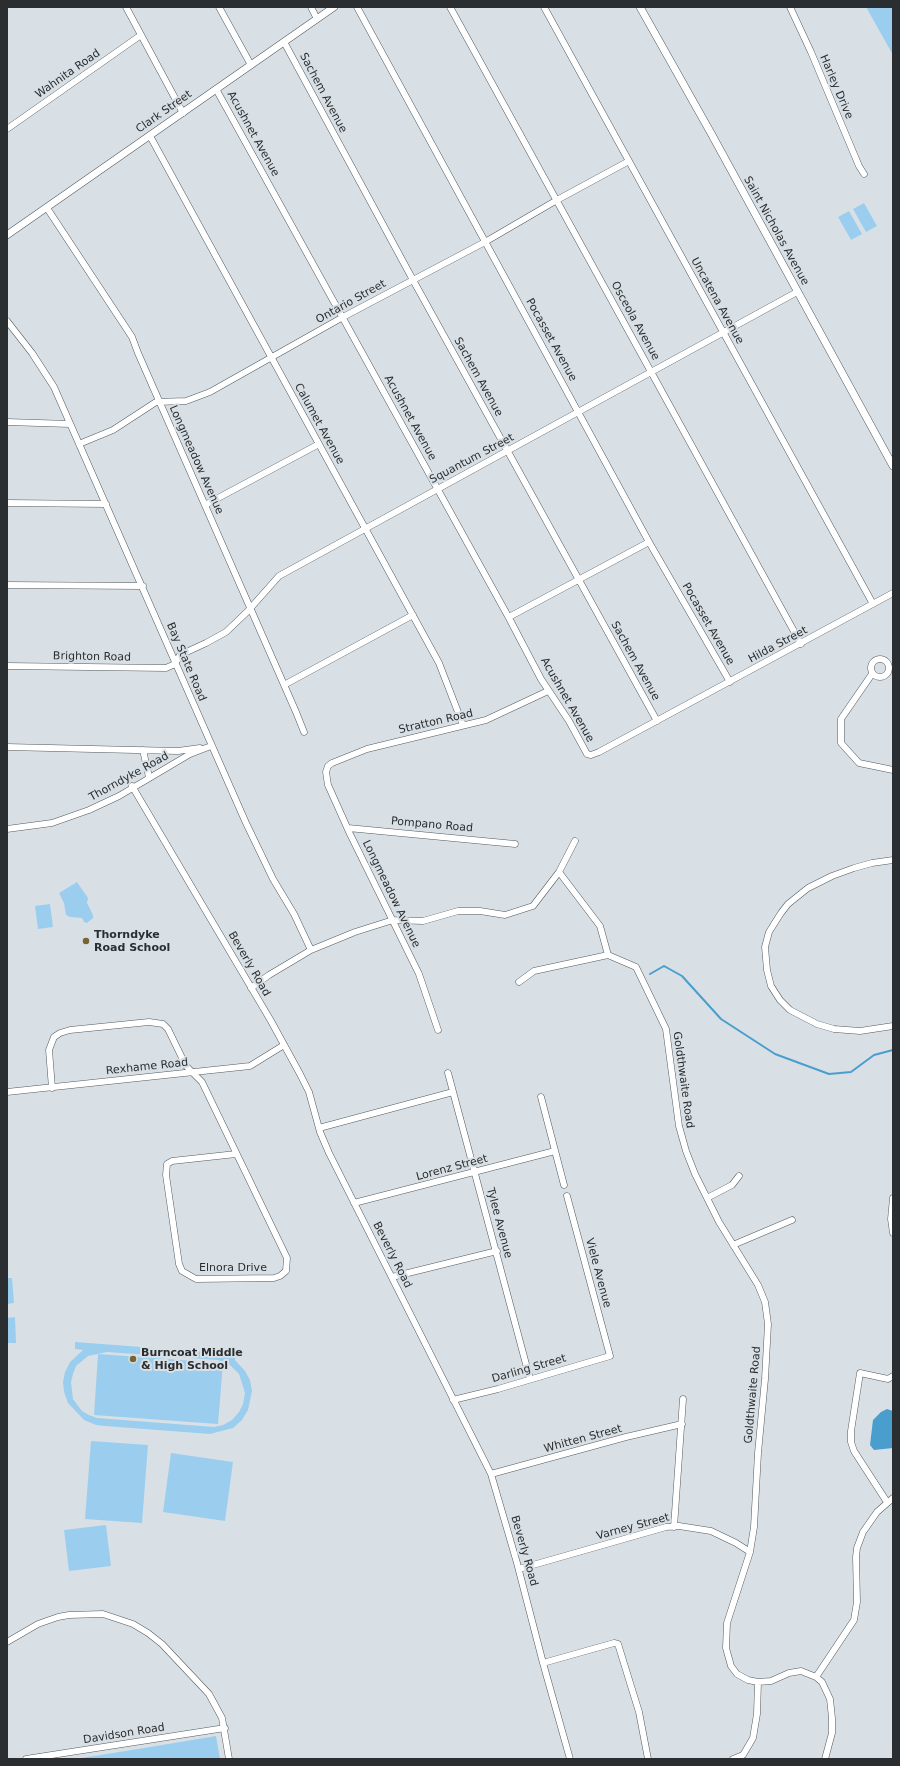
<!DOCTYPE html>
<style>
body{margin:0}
#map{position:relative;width:900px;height:1766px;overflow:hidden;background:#d8e0e6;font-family:"DejaVu Sans",sans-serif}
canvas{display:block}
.frame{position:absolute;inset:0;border:8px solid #2b2e30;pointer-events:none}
</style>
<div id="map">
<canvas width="900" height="1766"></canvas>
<div class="frame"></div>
</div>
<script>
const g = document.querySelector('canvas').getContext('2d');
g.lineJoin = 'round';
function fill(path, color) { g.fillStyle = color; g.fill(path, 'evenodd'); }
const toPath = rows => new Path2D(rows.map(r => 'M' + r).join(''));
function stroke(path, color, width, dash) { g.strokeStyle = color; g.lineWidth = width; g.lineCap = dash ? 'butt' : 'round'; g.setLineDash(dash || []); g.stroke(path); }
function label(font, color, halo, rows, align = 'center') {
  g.font = font + ' "DejaVu Sans",sans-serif'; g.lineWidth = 4; g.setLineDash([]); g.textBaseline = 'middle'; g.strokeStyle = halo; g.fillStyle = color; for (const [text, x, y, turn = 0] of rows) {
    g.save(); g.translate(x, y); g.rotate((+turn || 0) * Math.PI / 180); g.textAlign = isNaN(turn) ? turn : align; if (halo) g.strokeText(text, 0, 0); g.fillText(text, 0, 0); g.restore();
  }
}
const green = toPath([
 [866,7,893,7,893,55],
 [864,203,877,226,866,232,853,209],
 [849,211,862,234,851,240,838,217],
 [77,882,88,898,87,903,93,915,93,918,87,923,84,922,82,918,70,917,66,915,64,903,59,893],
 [50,904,53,927,38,929,35,906],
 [7,1278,12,1278,14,1303,7,1304],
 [15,1317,16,1343,7,1343,7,1318],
 [75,1342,235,1354,235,1360,245,1371,250,1380,252,1391,248,1410,242,1420,233,1428,210,1434,105,1426,96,1425,84,1420,68,1403,64,1392,63,1382,65,1372,70,1362,83,1350,75,1349],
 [107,1352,218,1360,229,1364,239,1374,245,1393,243,1404,239,1412,232,1420,223,1425,214,1427,97,1418,89,1415,82,1411,73,1399,71,1382,73,1374,76,1366,88,1356],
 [98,1354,223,1363,218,1424,94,1415],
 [91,1441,148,1445,142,1523,85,1519],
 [171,1453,233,1462,225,1521,163,1512],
 [106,1525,111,1566,69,1571,64,1530],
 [216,1736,220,1759,75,1759,138,1749]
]);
const water = toPath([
 [887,1409,893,1411,893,1448,874,1450,870,1445,873,1420,881,1412]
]);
const stream = toPath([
 [650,974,664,966,682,976,721,1019,775,1054,829,1074,851,1072,874,1055,893,1050]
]);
const minor = toPath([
 [126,7,183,113],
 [219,7,251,65],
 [311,7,317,19],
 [357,7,649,542,730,682],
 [450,7,801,644],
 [544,7,873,604],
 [790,7,811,52,859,166,864,174],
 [284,42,413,280,657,721],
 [216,89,509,618,541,679,569,721,587,754,591,755,599,752,893,593],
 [7,129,141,35],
 [150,136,439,663,463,725],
 [47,208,132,337,138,353,296,712,304,732],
 [7,321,32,353,54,387,246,823,273,879,294,914,311,950,269,975,251,988],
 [7,422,70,424],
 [79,444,113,430,156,402,186,401,210,392,343,317,485,242,557,200,629,161],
 [7,503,106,504],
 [205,505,319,444],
 [7,585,143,586],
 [509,617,649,542],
 '871 668a9 9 0 1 1 18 0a9 9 0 1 1-18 0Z',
 [7,666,166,668,175,664,180,655,206,643,226,632,247,612,279,576,797,292],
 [872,674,841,719,841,743,859,763,893,770],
 [284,685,413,615],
 [7,747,178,751,200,748],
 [143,750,149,777],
 [132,786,271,1021,300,1074,309,1092,320,1132,329,1153,491,1474,517,1563,543,1663,570,1759],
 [348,828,515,844],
 [7,829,52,823,89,810,119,796,190,754,211,746],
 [893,860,872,863,854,868,832,876,808,888,788,904,781,913,769,932,765,947,767,970,771,986,780,1000,790,1010,817,1024,834,1029,860,1031,893,1026],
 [559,872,600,926,608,955,636,967,666,1029,679,1126,686,1151,695,1174,719,1222,758,1285,765,1302,768,1324,765,1379,758,1453,754,1527,750,1552,727,1623,726,1648,731,1666,737,1674,748,1680,758,1682,771,1681,789,1673,801,1671,816,1677,822,1682,830,1699,832,1718,832,1733,825,1759],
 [311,950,355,932,393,920,423,921,458,911,480,911,505,915,533,906,559,872,575,841],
 [519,982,534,971,608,955],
 [438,1030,419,974,350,834,328,785,326,772,328,766,332,763,367,749,486,720,548,691],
 [448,1073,530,1379],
 [52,1088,49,1050,54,1037,60,1033,70,1030,149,1022,163,1024,168,1029,186,1066,202,1082,287,1258,286,1271,280,1276,274,1278,196,1279,182,1271,179,1264,166,1175,167,1164,172,1161,236,1154],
 [7,1092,250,1066,284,1045],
 [541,1097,564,1185],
 [319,1128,453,1092],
 [707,1198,732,1185,739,1176],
 [893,1198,891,1219,893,1233],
 [354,1203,555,1151],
 [733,1245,792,1220],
 [392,1277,497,1251],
 [453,1400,498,1389,610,1356,567,1196],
 [491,1474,626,1437,682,1424],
 [887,1502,854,1451,851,1442,851,1431,860,1373,888,1379,893,1376],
 [674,1527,683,1399],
 [519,1569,666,1527,679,1526,711,1531,736,1543,750,1552],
 [7,1642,38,1624,58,1617,69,1615,103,1614,133,1624,148,1633,162,1644,209,1694,222,1718,229,1759],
 [543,1663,614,1643,618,1644,639,1712,648,1759],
 [816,1677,854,1620,857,1602,856,1557,857,1548,863,1532,877,1512,893,1498],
 [26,1759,225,1728],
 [733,1759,743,1755,753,1738,757,1714,758,1682]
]);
const tertiary = toPath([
 [640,7,712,135,893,466],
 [7,235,334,7]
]);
const markers = [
 [86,941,4,"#786332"],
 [133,1359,4,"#786332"]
];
const streetNames = [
 ["Wahnita Road",68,74,-35],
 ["Harley Drive",836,87,67],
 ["Sachem Avenue",323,93,62],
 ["Clark Street",164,112,-35],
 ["Acushnet Avenue",253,134,61],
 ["Saint Nicholas Avenue",776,231,61],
 ["Uncatena Avenue",717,301,61],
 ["Ontario Street",351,302,-29],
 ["Osceola Avenue",635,321,61],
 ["Pocasset Avenue",551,340,61],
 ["Sachem Avenue",478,377,61],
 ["Acushnet Avenue",410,418,61],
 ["Calumet Avenue",319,424,61],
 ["Squantum Street",472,459,-28],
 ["Longmeadow Avenue",196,460,66],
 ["Pocasset Avenue",708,624,60],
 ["Hilda Street",778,645,-28],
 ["Brighton Road",92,657,1],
 ["Sachem Avenue",635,661,61],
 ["Bay State Road",186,662,67],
 ["Acushnet Avenue",567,700,60],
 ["Stratton Road",436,722,-13],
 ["Thorndyke Road",129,777,-29],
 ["Pompano Road",432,825,5],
 ["Longmeadow Avenue",391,894,64],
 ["Beverly Road",249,964,60],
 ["Rexhame Road",147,1067,-6],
 ["Goldthwaite Road",683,1080,82],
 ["Lorenz Street",452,1168,-15],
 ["Tylee Avenue",499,1223,75],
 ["Beverly Road",392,1255,63],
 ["Elnora Drive",233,1268],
 ["Viele Avenue",598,1273,75],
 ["Darling Street",529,1369,-16],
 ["Goldthwaite Road",753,1395,-85],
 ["Whitten Street",583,1439,-15],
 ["Varney Street",633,1527,-15],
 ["Beverly Road",524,1551,74],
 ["Davidson Road",124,1734,-9]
];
const poiNames = [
 ["Thorndyke",94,935],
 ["Road School",94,948],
 ["Burncoat Middle",141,1353],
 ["& High School",141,1366]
];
fill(green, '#9bceee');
fill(water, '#499ece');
stroke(stream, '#499ece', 2);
stroke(minor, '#525a5e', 7);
stroke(tertiary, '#525a5e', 8);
stroke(minor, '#fff', 6);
stroke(tertiary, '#fff', 7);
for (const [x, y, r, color] of markers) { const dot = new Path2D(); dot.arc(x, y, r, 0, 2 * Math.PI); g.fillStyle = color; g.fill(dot); stroke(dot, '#d8e0e6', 1.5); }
label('11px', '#2b2e30', '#d8e0e6', streetNames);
label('bold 11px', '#2b2e30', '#d8e0e6', poiNames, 'left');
</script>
